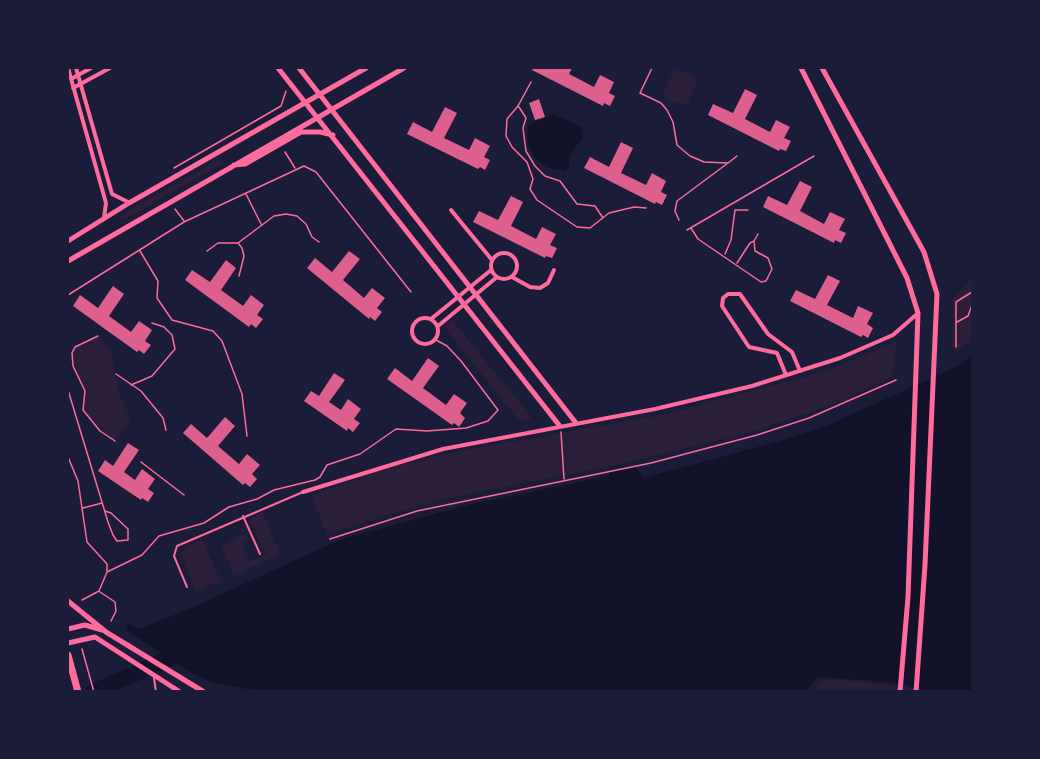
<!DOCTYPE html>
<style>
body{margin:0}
#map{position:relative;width:1040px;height:759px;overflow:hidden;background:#1b1b3a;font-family:"Sofia Sans Condensed",sans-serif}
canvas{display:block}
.frame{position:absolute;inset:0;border:69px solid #1b1b3a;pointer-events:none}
</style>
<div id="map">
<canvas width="1040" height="759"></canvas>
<div class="frame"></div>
</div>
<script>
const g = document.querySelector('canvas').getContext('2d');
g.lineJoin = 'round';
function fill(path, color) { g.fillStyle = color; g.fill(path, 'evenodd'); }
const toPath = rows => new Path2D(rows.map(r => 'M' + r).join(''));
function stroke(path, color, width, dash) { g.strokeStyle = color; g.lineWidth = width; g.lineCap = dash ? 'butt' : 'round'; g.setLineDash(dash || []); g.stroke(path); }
const green = toPath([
 [678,70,695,76,697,82,688,104,681,104,667,99,663,93,673,72],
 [220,159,223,163,122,221,119,216],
 [972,279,972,340,956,352,952,343,953,297],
 [452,320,531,416,530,419,519,421,444,327],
 [98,336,112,351,118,391,131,420,115,441,100,431,83,410,85,390,73,366,72,353,75,347],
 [897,341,892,377,837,403,741,435,621,464,448,498,385,515,327,535,311,495,397,465,464,450,662,415,827,371],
 [263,512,280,554,234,575,221,545,246,534,249,539,241,543,250,561,265,555,249,519],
 [202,539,221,581,196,592,181,553,186,546],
 [831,679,914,688,915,691,813,692,818,683]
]);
const water = toPath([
 [553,114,581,127,582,131,583,138,569,155,569,166,565,171,546,167,536,159,527,142,529,125],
 [972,355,972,691,918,691,907,684,823,677,817,678,805,692,286,692,247,689,211,682,190,672,126,630,128,624,139,629,187,610,342,539,472,504,609,476,610,470,635,466,643,478,777,442,826,426,956,367]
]);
const river = toPath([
 [93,692,168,659]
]);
const building = toPath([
 [533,68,572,68,569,74,594,87,600,75,614,82,609,93,615,96,610,106,604,103,603,106,532,70],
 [745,89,757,95,745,119,770,132,776,120,790,127,784,138,791,141,786,151,780,149,779,151,708,115,713,104,733,113],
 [539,99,545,117,535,120,529,103],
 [445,107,457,113,444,138,469,150,475,138,490,146,484,157,490,160,485,170,480,167,478,169,407,134,413,122,432,132],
 [621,142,633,148,621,173,646,185,652,173,666,181,661,192,667,195,662,205,656,202,655,204,584,168,590,157,609,167],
 [800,181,812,187,800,211,824,224,830,212,845,219,839,230,846,233,841,243,835,240,834,243,763,207,768,196,787,205],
 [511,196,523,202,511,226,536,239,542,227,556,234,550,245,557,248,552,258,546,256,545,258,473,222,479,211,498,220],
 [349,251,360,259,343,280,364,298,372,288,385,298,377,308,382,312,375,321,370,317,369,319,307,268,315,258,332,272],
 [226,260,236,268,221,290,243,306,251,295,264,305,257,315,263,319,256,328,251,324,249,327,185,280,192,270,210,282],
 [828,275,840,281,827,305,853,318,858,306,873,313,867,324,873,328,868,338,863,335,861,337,790,301,796,290,815,299],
 [113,286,124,294,109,316,131,332,139,321,152,330,145,341,151,345,144,354,139,350,137,352,73,306,80,295,98,308],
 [428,358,439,366,423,388,446,405,454,394,467,403,460,413,465,418,459,427,454,423,452,425,387,379,395,368,412,381],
 [334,373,345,380,329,402,341,410,348,399,361,409,354,419,360,423,353,432,348,428,347,431,304,401,311,391,319,396],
 [225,417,235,426,218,446,239,464,247,454,260,465,252,474,257,479,250,487,245,483,243,485,183,433,191,424,207,438],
 [128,443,139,450,124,472,135,480,142,469,155,479,148,489,154,493,148,502,142,498,141,500,98,471,105,460,113,466]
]);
const path = toPath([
 [652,68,640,93,661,103,667,110,673,122,677,145,690,156,704,162,728,163,737,156],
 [531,82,518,106,507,119,506,136,512,147,527,162,533,179,530,189,537,200,577,227,590,228,609,213,634,207,646,208],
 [519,107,526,118,523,128,526,151,535,166,545,176,560,181,577,204,595,206,603,218],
 [285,152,295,168],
 [174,168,281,106,286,91],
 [246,194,261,224],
 [175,209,184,221],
 [679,220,675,211,677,201,728,163],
 [691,228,698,239,761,282,766,281,772,269,768,258,755,251,754,241,758,234],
 [687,230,814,156],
 [238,243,274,216,286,214,297,216,306,224,312,237,319,242],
 [140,251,158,281,157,298,172,320,213,331,222,341,242,394,247,436],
 [207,251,218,243,238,243,242,248,244,256,239,276],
 [725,254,731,240,735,210,748,210],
 [737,263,750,243,754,241],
 [68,295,184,222,304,166,316,172,411,292],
 [957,322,968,316,972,305],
 [98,336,75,347,72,353,73,366,85,391,83,410,100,431,115,441],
 [956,347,956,302,972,292],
 [116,374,141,391,163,418,166,430],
 [131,385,152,376,175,349,172,335,164,327,152,323],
 [68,390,108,522,113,535,117,541,128,540,128,529,111,513,105,511],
 [561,432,564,479],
 [68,457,78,481,87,542,107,564,107,572,99,591,82,600],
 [141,462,184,495],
 [83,508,102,503],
 [330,539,417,511,651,463,757,435,809,418,896,380],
 [107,572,142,555,159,536,204,523,229,507,257,499,274,490,315,480,320,477,327,465,360,454,396,429,427,431,466,428,488,421,498,410,461,361,447,346,436,340],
 [68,577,68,578],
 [100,592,115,602,116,611,111,621],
 [82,649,94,692]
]);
const service = toPath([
 [243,516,260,554],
 [187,587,174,556,177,546,303,492],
 [154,678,156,692]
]);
const minor = toPath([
 [68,68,106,203,104,218],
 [76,68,112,194,128,202],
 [71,79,91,68],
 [73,88,110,68],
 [451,210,492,260],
 '491 266a13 13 0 1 1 26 0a13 13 0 1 1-26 0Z',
 [512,277,530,287,540,288,548,283,554,270],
 '412 331a13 13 0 1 1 26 0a13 13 0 1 1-26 0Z',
 [431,319,491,270],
 [438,326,497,277],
 [786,375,777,353,749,347,722,306,723,298,728,294,740,294,768,334,792,352,800,371],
 [303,492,443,449,655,409,752,386,840,358,893,335,917,314]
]);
const tertiary = toPath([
 [278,68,559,425],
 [299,68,576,423],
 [801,68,907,278,918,313,908,597,900,692],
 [822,68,924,252,937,294,925,565,916,692],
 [234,165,245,164,301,132,320,132,333,135],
 [68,241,129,203,366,68],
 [68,261,404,68],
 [68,601,106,632,204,692],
 [68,629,85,625,102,630],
 [68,643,95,637,180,692]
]);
const primary = toPath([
 [68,655,78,692]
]);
fill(green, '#2a1e3b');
fill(water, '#12122b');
stroke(river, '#12122b', 16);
fill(building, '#dd5f8e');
stroke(path, '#ff6b9d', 1.5);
stroke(service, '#ff6b9d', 2);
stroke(minor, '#ff6b9d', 4);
stroke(tertiary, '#ff6b9d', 5);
stroke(primary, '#ff6b9d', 7);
</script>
